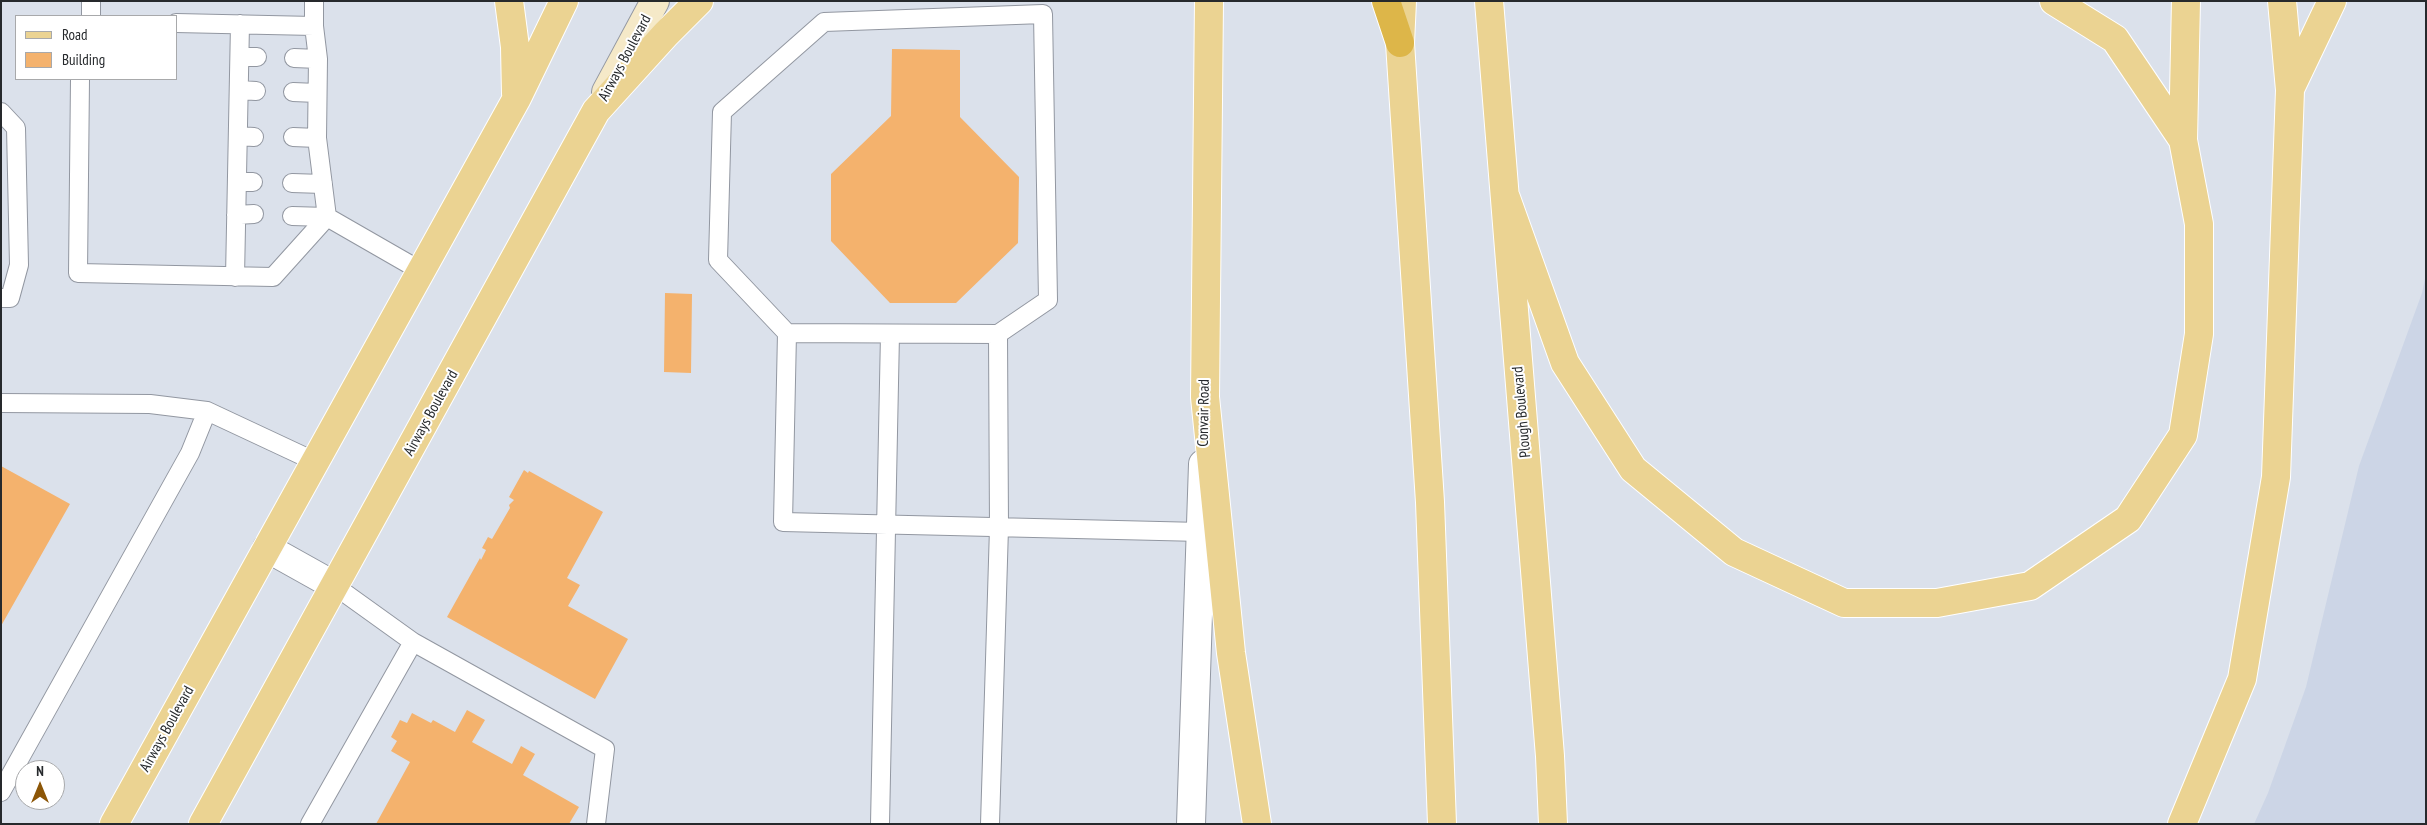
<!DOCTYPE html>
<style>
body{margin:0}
#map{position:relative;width:2427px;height:825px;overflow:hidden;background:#dbe1eb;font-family:"PT Sans Narrow",sans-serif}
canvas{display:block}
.frame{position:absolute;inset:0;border:2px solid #26292c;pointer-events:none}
.legend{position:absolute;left:15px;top:15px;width:162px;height:65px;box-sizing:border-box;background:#fff;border:1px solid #a8a9ab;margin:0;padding:6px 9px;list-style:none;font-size:15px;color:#26292c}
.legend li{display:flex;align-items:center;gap:10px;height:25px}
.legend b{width:25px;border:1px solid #a8a9ab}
.north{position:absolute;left:15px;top:760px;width:50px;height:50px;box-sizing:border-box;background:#fff;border:1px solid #a8a9ab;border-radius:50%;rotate:0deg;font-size:14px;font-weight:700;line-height:20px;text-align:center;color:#26292c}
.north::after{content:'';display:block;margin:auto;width:18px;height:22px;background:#8c5607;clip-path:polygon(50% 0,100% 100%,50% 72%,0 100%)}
</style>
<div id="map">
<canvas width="2427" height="825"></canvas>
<div class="frame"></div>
<ul class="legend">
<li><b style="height:6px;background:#ebd392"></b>Road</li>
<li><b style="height:14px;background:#f4b26d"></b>Building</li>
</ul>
<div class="north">N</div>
</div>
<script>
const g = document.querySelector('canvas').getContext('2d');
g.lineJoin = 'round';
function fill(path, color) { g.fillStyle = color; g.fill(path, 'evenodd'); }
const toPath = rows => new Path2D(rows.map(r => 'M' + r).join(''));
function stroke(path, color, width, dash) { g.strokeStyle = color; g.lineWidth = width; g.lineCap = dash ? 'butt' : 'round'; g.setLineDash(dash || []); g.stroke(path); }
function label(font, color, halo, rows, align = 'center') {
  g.font = font + ' "PT Sans Narrow",sans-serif'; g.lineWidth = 4; g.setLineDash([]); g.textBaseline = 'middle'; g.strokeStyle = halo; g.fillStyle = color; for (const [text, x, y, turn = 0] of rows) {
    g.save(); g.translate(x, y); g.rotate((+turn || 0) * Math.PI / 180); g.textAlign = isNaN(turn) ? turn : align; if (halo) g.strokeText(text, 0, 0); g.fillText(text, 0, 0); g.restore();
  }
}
const built = toPath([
 [2426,274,2426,824,2254,824,2268,793,2306,687,2359,466,2422,293]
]);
const building = toPath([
 [892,49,960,50,960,117,1019,177,1018,243,956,303,890,303,831,241,831,174,891,116],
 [665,293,692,294,691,373,664,372],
 [1,466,70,504,1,626],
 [524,470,528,473,529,471,603,512,567,578,580,585,568,606,628,639,595,699,447,617,480,558,481,560,486,550,482,548,488,537,492,539,510,508,509,505,514,500,509,497],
 [467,710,485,720,472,742,512,764,521,746,535,754,523,775,579,807,569,824,376,824,410,762,391,751,397,741,391,737,400,720,407,723,412,713,431,723,433,720,455,732]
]);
const lane = toPath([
 [91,1,91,16],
 [176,23,314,26],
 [240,57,257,57],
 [294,58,318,59],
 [80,79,78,273,273,277,327,217,317,138,318,59,314,26,314,1],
 [239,90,256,91],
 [293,92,317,93],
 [1,112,16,128,19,265,10,298,1,298],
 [238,136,254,137],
 [293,137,317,138],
 [237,182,253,182],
 [292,183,323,184],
 [236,215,254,214],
 [292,216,327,217,421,271],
 [235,277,240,24],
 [787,333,783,522,1201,532],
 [1,403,150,404,207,411,316,462],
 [335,586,413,642,605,749,596,824],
 [1,792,190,453,207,411],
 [310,824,413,642],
 [880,824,890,334],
 [990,824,999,528,998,334,1048,300,1043,14,824,22,722,112,718,260,787,333,998,334]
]);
const street = toPath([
 [267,548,335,586],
 [1191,824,1203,464]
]);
const secondary = toPath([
 [606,92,655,1]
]);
const primary = toPath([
 [509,1,515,47,516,94],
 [1209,1,1205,397,1231,653,1257,824],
 [1402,1,1400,43,1430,502,1442,824],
 [1489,1,1550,756,1553,824],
 [2054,1,2115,39,2183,140],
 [2290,89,2332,1],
 [1506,198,1565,363,1633,469,1734,552,1844,603,1937,603,2030,586,2128,519,2183,435,2199,334,2199,224,2183,140,2186,1],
 [114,824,517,98,564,1],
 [203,824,596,111,666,34,699,1],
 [2182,824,2242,679,2276,477,2290,90,2282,1]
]);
const highway = toPath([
 [1386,1,1400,43]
]);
const streetNames = [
 ["Airways Boulevard",625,58,-62],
 ["Plough Boulevard",1522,412,-95],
 ["Airways Boulevard",431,413,-61],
 ["Convair Road",1204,413,-89],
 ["Airways Boulevard",167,729,-61]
];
fill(built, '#ccd5e6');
fill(building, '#f4b26d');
stroke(lane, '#9297a1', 20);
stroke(street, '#9297a1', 30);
stroke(secondary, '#9297a1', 30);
stroke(primary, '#fff', 30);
stroke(highway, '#fff', 30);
stroke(lane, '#fff', 18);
stroke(street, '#fff', 28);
stroke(secondary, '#f5e9c8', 28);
stroke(primary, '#ebd392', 28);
stroke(highway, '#ddb649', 28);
label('15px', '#26292c', '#fff', streetNames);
</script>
